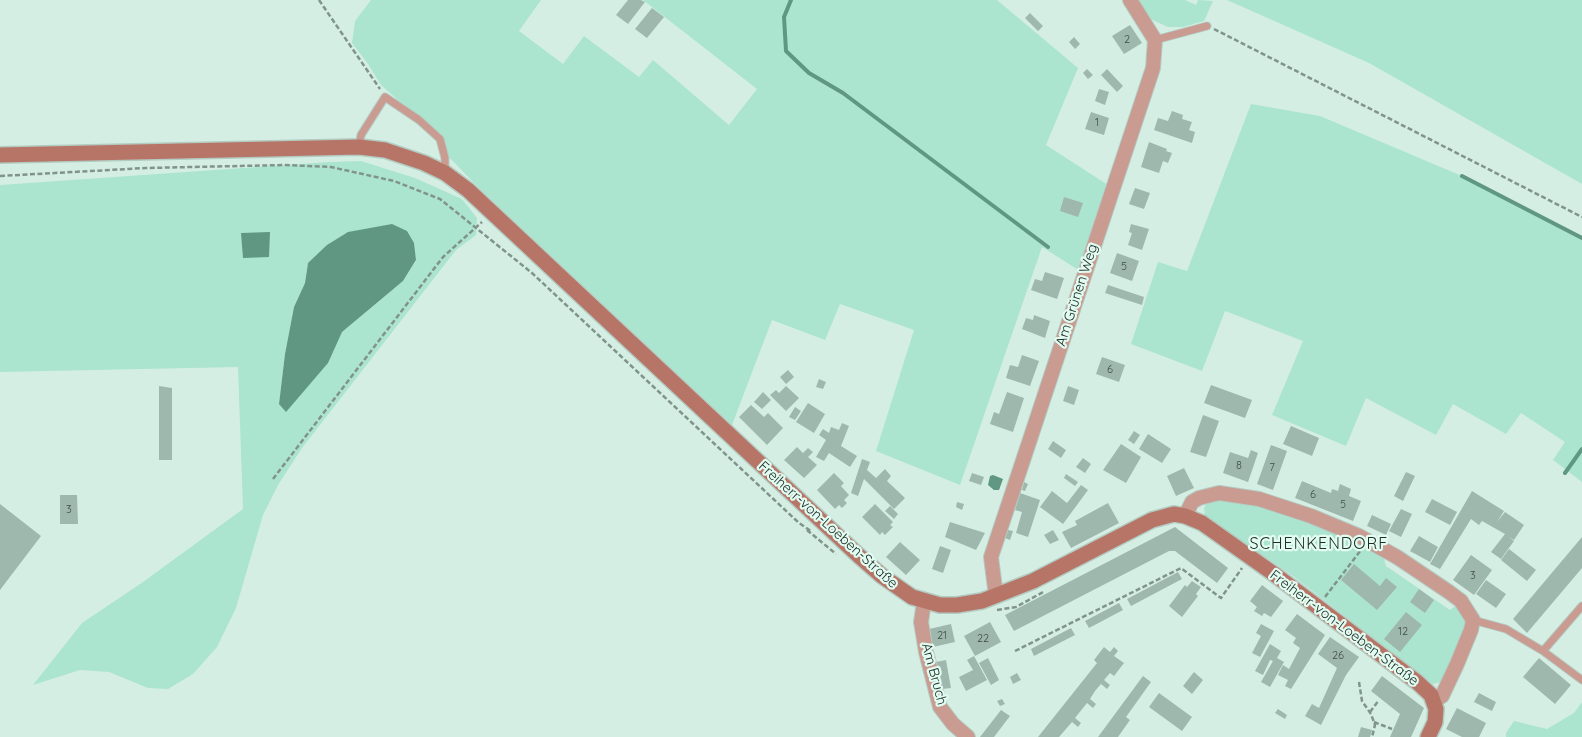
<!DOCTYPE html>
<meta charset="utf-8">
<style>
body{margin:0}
canvas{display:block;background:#d4eee4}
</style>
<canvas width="1582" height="737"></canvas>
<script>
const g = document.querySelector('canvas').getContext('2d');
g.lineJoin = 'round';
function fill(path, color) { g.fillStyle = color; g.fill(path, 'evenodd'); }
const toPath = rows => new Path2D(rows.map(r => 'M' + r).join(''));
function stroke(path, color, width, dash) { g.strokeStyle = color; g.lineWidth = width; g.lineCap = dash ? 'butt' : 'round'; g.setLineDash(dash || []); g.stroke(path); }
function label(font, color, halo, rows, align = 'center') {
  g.font = font + ' Quicksand,sans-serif'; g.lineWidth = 4.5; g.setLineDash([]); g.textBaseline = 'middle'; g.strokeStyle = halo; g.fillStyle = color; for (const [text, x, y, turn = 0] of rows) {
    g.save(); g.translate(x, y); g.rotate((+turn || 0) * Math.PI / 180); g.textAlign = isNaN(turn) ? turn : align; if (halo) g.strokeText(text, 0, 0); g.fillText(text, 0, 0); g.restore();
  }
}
const green = toPath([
 [371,0,541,0,519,31,563,64,584,36,639,77,653,60,729,125,757,89,643,0,997,0,1078,68,1046,145,1108,185,1080,271,1042,247,960,485,876,451,914,330,840,304,825,340,772,320,732,425,480,189,445,153,426,125,381,85,368,64,352,43,355,21],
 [1135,0,1185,0,1196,5,1198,0,1213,1,1204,21,1183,27,1168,27,1146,17],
 [1227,0,1582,0,1582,184,1369,63],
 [1251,104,1320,116,1462,176,1582,238,1582,482,1553,460,1565,442,1521,413,1506,434,1453,404,1436,435,1366,398,1346,446,1272,415,1303,341,1225,311,1202,371,1131,344,1158,262,1187,271],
 [361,161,415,178,462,199,477,218,476,235,456,250,302,448,278,485,263,515,236,608,217,647,193,674,168,689,148,688,109,672,80,670,33,685,82,623,143,582,243,509,238,367,0,372,0,185,329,162],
 [414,243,416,261,403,281,342,332,279,404,285,354,294,307,305,283,308,263],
 [1220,496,1309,520,1357,540,1383,555,1386,566,1450,610,1457,605,1465,614,1466,627,1441,682,1433,684,1293,576,1205,516,1204,508,1209,499],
 [1582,702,1582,737,1506,737,1506,733,1514,721,1547,729,1574,713]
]);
const water = toPath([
 [392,224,407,231,414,243,416,260,403,281,342,332,328,363,286,412,279,404,285,354,294,307,305,283,308,263,327,245,348,232],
 [270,232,269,257,243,258,241,233],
 [993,475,1003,479,999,490,994,490,988,485,990,476]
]);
const stream = toPath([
 [791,0,784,17,786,51,809,73,843,93,1048,247],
 [1462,176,1582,238],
 [1565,473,1582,449]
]);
const building = toPath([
 [628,0,641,0,645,2,628,24,616,15],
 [652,8,664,17,647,38,635,29],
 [1030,13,1043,26,1038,31,1025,18],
 [1130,25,1142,43,1124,54,1112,36],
 [1074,37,1080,44,1075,49,1069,42],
 [1087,69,1093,75,1088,79,1083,73],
 [1107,69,1123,86,1117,92,1101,75],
 [1099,89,1109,92,1105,105,1095,101],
 [1172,111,1183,115,1182,119,1192,122,1189,130,1195,132,1192,143,1154,130,1158,118,1168,121],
 [1091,112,1109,118,1104,135,1085,129],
 [1149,142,1167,149,1166,151,1172,153,1168,163,1163,161,1159,173,1141,167],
 [1135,188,1150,193,1144,209,1129,204],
 [1064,197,1083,203,1078,217,1060,211],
 [1131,224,1149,229,1142,250,1128,245,1132,233,1129,232],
 [1117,253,1139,261,1132,281,1110,273],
 [1045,272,1064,278,1057,299,1031,290,1035,279,1042,281],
 [1108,285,1144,297,1142,305,1105,293],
 [1034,315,1050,321,1045,338,1022,329,1026,318,1033,320],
 [1022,355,1039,361,1030,386,1006,378,1010,365,1018,367],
 [1102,357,1125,365,1119,382,1096,374],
 [788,370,794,377,786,384,780,377],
 [819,379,826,382,823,389,816,387],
 [1211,385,1252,400,1245,418,1204,403],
 [159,386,172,388,172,460,159,460],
 [786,386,799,398,786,411,770,395,776,390,779,393],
 [1068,386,1079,390,1074,405,1063,401],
 [763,392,771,400,762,409,754,402],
 [1007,392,1024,398,1013,432,990,424,994,412,999,414],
 [808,403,825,414,814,433,796,422],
 [751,405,764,417,768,413,783,428,767,445,739,417],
 [795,407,801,411,795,420,789,417],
 [1203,415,1219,421,1206,457,1190,452],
 [842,423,849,426,841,446,857,456,850,467,829,453,824,461,816,457,826,440,819,435,823,429,829,433,831,427,839,430],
 [1291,426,1319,438,1312,456,1283,444],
 [1134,431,1140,435,1134,444,1128,440],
 [1148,434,1171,449,1162,463,1139,449],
 [1053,441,1066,450,1061,458,1048,449],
 [1121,444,1141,457,1126,483,1103,470],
 [1271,445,1287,451,1273,490,1257,484],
 [797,447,803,453,808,448,813,452,808,457,817,465,804,478,784,460],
 [1251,450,1258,453,1248,482,1223,473,1230,452,1248,458],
 [1083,458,1091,464,1085,473,1076,467],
 [862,459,870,462,867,470,876,478,885,469,891,476,887,481,905,498,894,509,864,479,858,496,851,493],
 [1184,468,1194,488,1176,496,1167,476],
 [1406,472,1415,476,1403,501,1394,496],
 [834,473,844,483,841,486,849,495,844,500,847,503,842,508,839,505,835,509,817,490],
 [972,473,984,477,981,485,969,481],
 [1066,474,1078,482,1075,486,1064,478],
 [1302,481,1331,493,1332,489,1338,491,1340,484,1351,489,1349,496,1361,501,1353,521,1295,498],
 [1024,482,1028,484,1025,491,1022,490],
 [1081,485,1088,490,1063,524,1040,507,1052,491,1067,503],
 [1472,491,1504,511,1497,522,1505,512,1524,525,1514,540,1509,537,1514,541,1501,559,1491,552,1505,534,1482,521,1479,525,1471,519,1440,569,1430,564],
 [1020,493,1040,500,1028,537,1016,533,1022,512,1015,510],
 [60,495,77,495,78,524,60,524],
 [1432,499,1457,512,1450,525,1425,512],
 [957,502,964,504,962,510,956,507],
 [1108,503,1119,523,1071,548,1062,532,1077,525,1075,521],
 [0,504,41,536,0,590],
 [875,504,893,522,890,525,893,527,885,535,882,532,880,535,862,517],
 [890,506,898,514,894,519,885,511],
 [1401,509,1412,514,1401,537,1389,531],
 [1372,515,1391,524,1386,535,1367,526],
 [950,522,985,533,976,550,945,537],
 [1175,527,1228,568,1217,583,1175,551,1169,551,1014,631,1005,615],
 [1008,530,1013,531,1010,540,1005,538],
 [1053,530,1059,540,1050,544,1044,535],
 [1419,536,1438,547,1430,562,1410,551],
 [1582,537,1582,568,1527,633,1513,619],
 [900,542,920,560,906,575,886,557],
 [940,546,951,550,943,573,932,569],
 [1509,549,1536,570,1527,581,1501,560],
 [1471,555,1492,570,1474,595,1453,580],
 [1354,564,1380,586,1386,578,1397,587,1377,610,1341,580],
 [1178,572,1182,579,1131,606,1127,599],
 [1486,580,1506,594,1496,608,1476,594],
 [1192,581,1201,587,1196,594,1198,596,1182,617,1169,606,1185,585,1187,587],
 [1262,585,1283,601,1271,617,1264,613,1262,616,1254,611,1257,607,1250,601],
 [1419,589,1434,600,1425,613,1410,602],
 [1119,603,1123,610,1089,628,1085,621],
 [1406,612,1422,625,1400,652,1384,639],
 [1297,614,1325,635,1291,689,1285,686,1288,680,1278,675,1283,665,1289,669,1300,648,1293,643,1296,638,1285,630],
 [990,622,1001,642,975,656,964,636],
 [951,624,955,642,933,647,929,629],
 [1261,624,1274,631,1260,657,1252,653,1261,636,1256,633],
 [1071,628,1075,635,1034,656,1031,649],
 [1330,637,1359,657,1346,675,1321,725,1305,716,1312,704,1319,708,1337,668,1318,654],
 [1270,644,1281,651,1277,658,1284,662,1270,687,1261,682,1273,661,1270,660,1263,675,1255,671],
 [1104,647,1110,652,1114,647,1118,651,1114,656,1124,663,1114,676,1110,673,1104,680,1110,685,1107,689,1101,684,1095,691,1090,699,1096,704,1093,708,1087,703,1075,718,1081,723,1078,727,1072,722,1059,737,1038,737,1097,663,1094,660],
 [974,656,987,680,966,691,959,677,973,670,967,660],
 [988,658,999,680,991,685,979,663],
 [1539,658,1571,685,1555,704,1523,677],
 [946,660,951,688,942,689,936,662],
 [1194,672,1203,680,1192,694,1183,686],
 [1017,673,1021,680,1013,684,1010,677],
 [1143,676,1151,682,1126,717,1130,720,1118,737,1098,737],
 [1382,676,1424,708,1411,737,1390,737,1400,714,1371,691],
 [1159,693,1192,717,1182,731,1149,707],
 [1479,693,1496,702,1492,711,1474,702],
 [1002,699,1005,704,1000,706,997,701],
 [1457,708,1486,723,1479,737,1462,737,1446,729],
 [1278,709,1287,715,1285,719,1275,713],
 [1001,710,1010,716,994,737,980,737],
 [1361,727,1372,730,1370,737,1358,737]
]);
const path = toPath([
 [319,0,380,89],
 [1214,29,1582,217],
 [0,176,146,168,285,165,331,167,394,181,440,199,532,273,799,523,811,531],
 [273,479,443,257,482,222],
 [807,530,836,554],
 [1325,597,1361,550],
 [997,610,1016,607,1045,591],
 [1015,651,1181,568,1221,598,1242,568],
 [1359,682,1362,701,1371,714,1375,725,1372,737],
 [1370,712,1379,700],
 [1374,722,1392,729]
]);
const service = toPath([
 [1155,40,1207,26],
 [359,147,361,135,385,97,419,120,440,139,445,158,445,172],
 [1473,620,1506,629,1543,651,1582,606],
 [1543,651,1582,680]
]);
const minor = toPath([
 [1185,516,1192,502,1199,498,1219,493,1259,499,1311,516,1359,536,1397,557,1449,592,1461,601,1473,620,1471,630,1457,664,1442,696,1434,701],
 [996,596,991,557,1153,68,1155,40,1130,0],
 [924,602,921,622,926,652,940,707,953,724,968,737]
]);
const secondary = toPath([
 [0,155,359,147,385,150,424,163,445,173,468,190,858,555,882,576,912,597,940,605,957,605,982,601,1033,581,1152,520,1174,514,1185,516,1202,523,1274,574,1417,682,1431,695,1436,709,1435,722,1428,737]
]);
const numberNames = [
 ["2",1127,40],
 ["1",1097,123],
 ["5",1124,267],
 ["6",1110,370],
 ["8",1239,466],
 ["7",1272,468],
 ["6",1313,495],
 ["5",1343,505],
 ["3",69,510],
 ["3",1473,576],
 ["12",1403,632],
 ["21",942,636],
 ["22",983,639],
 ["26",1338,656]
];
const streetNames = [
 ["Am Grünen Weg",1077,295,-72],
 ["Freiherr-von-Loeben-Straße",828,525,42],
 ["Freiherr-von-Loeben-Straße",1344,628,37],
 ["Am Bruch",934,674,75]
];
const quarterNames = [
 ["SCHENKENDORF",1319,544]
];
fill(green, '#ace5cf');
fill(water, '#5f9782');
stroke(stream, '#5f9782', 4);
fill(building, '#9fb8ae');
stroke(service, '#b4cbc2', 9);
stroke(minor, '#b4cbc2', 16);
stroke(secondary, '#b4cbc2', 18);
stroke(path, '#81948c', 2.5, [5, 2.5]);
stroke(service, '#c99b91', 7);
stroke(minor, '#c99b91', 14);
stroke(secondary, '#b77567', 15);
label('11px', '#404e49', null, numberNames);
label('14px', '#212b27', '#e1fcf1', streetNames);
g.letterSpacing = '1px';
label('16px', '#212b27', '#e1fcf1', quarterNames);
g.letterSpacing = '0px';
</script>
